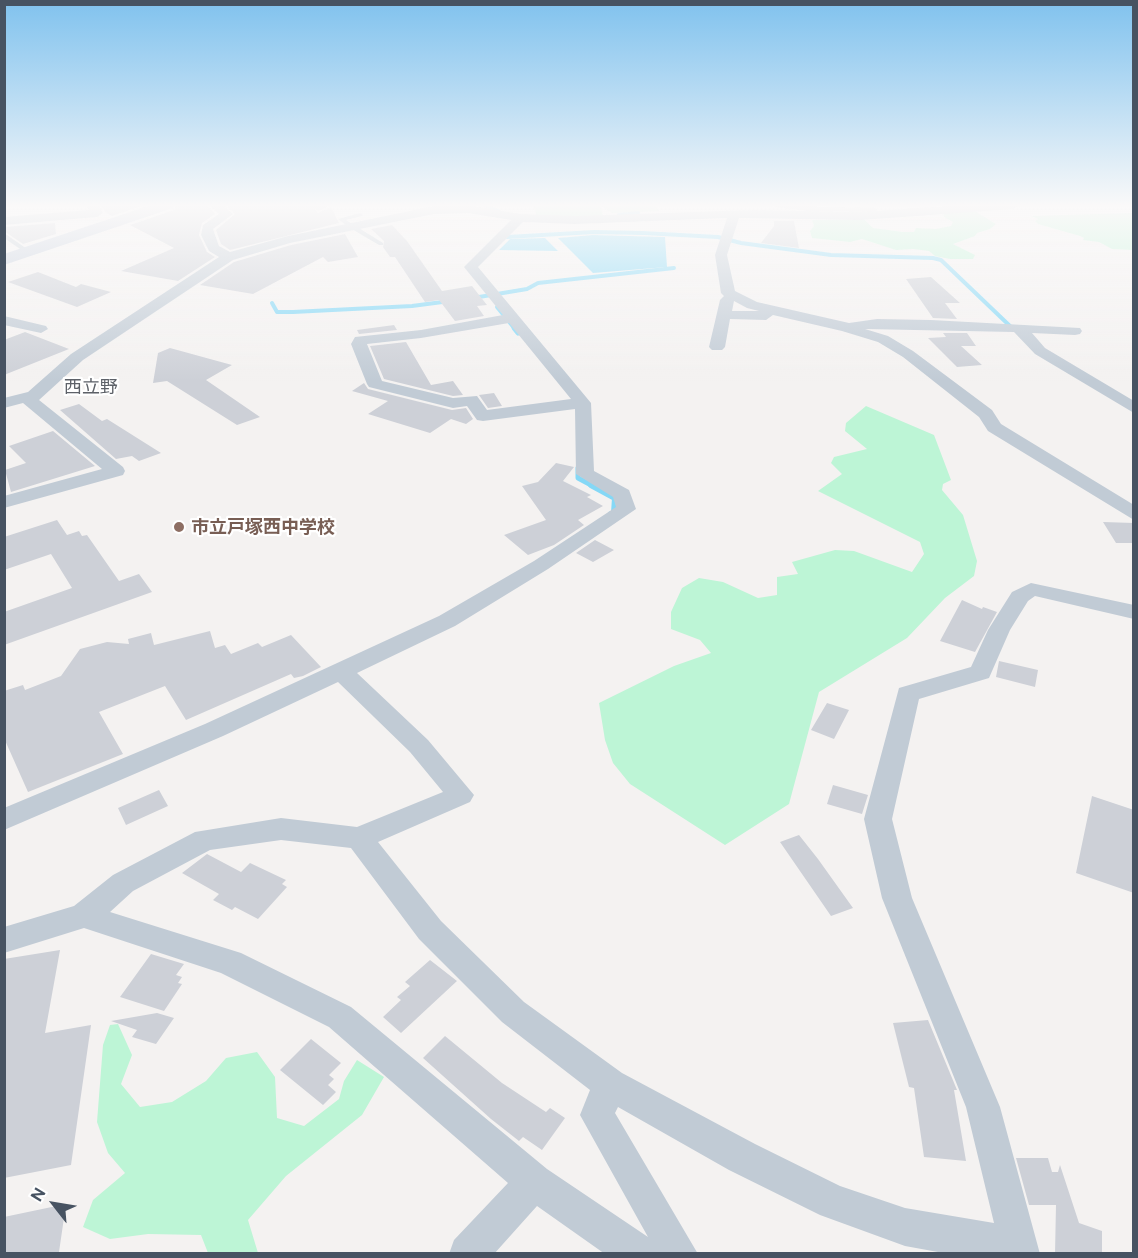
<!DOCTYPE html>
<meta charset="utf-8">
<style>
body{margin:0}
#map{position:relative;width:1138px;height:1258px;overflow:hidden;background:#f4f2f1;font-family:"Public Sans",sans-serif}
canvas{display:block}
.frame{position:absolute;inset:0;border:6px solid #475362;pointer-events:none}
.north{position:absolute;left:24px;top:1174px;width:60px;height:60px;-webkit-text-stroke:4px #fff;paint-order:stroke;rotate:301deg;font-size:16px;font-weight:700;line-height:24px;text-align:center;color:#475362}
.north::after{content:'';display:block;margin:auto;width:21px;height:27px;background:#475362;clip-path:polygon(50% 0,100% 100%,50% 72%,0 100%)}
</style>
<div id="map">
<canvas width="1138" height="1258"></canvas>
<div class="frame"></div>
<div class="north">N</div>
</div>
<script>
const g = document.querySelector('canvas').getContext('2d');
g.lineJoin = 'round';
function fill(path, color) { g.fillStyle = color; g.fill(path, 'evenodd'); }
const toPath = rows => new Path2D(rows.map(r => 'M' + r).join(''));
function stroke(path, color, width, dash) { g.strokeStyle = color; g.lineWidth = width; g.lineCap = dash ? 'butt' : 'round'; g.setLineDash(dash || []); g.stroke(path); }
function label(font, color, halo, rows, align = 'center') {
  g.font = font + ' "Public Sans","Noto Sans JP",sans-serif'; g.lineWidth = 4.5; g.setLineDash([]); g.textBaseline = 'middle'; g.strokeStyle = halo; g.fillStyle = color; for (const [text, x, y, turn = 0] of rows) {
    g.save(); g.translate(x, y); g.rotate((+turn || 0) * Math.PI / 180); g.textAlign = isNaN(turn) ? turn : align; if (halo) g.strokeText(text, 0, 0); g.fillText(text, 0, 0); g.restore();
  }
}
const green = toPath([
 [534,205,655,205,659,211,612,213,600,205,603,216,537,218],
 [973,210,996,224,990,229,977,233,975,236,953,244,975,255,973,259,950,259,935,256,929,251,913,249,896,250,862,239,850,242,812,238,810,231,814,226,812,220,864,219,873,228,903,232,914,232,916,228,936,229,951,226,953,222,944,217,943,213],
 [1133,213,1133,250,1112,249,1099,242,1083,240,1084,238,1080,236,1038,224,1035,221,1038,219,1031,216],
 [866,406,934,435,951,480,943,484,942,490,963,515,977,561,974,576,945,598,907,638,819,692,789,804,725,845,630,784,613,763,605,740,599,703,674,666,711,653,700,640,671,629,671,612,682,588,699,578,723,582,758,598,777,595,777,577,798,574,792,562,835,550,854,551,912,572,924,554,920,542,818,491,842,474,831,463,834,457,867,449,845,431,846,423],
 [118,1024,132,1055,121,1084,140,1107,172,1102,206,1081,226,1058,257,1052,275,1077,277,1118,304,1126,339,1099,344,1081,357,1060,384,1077,362,1115,286,1176,248,1220,258,1253,208,1253,201,1235,148,1234,110,1239,83,1227,93,1200,125,1173,108,1153,97,1122,103,1045,110,1025]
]);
const water = toPath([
 [593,235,665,237,667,267,593,273,558,238],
 [545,238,558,251,499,250,510,239]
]);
const streamFar2 = toPath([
 [485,205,498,211],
 [619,215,638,213],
 [507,237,594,232,643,233,718,237,741,243,831,255,933,258,941,260,1011,327],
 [473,298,527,289,538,283,674,268],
 [272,303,277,312,293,312,412,306,450,301],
 [497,307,515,329]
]);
const streamFar1 = toPath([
 [514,328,518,333],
 [578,468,578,478,593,486]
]);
const stream = toPath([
 [591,485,615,498,614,513,611,514]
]);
const building = toPath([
 [101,205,144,205,112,216,105,212],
 [177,205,207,205,215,214,202,223,199,235,207,252,215,257,178,281,121,271,174,248,130,225,174,210],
 [226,205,312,205,318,213,331,207,339,223,230,250,221,244,216,230,235,214],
 [774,221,794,221,799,248,761,243,774,226],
 [55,223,56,234,23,244,4,231,4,227],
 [392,225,407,241,442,291,472,286,487,305,477,306,484,316,455,321,439,300,425,302,395,257,390,257,383,247,384,241,371,229],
 [345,234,358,257,328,262,323,257,253,294,200,285,234,262,291,245],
 [38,272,76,287,81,284,111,292,77,307,8,282],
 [931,277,960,303,945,303,957,319,933,318,906,279],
 [394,325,397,330,359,334,357,330],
 [25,332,69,349,4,375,4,340],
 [943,333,967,333,976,346,961,346,982,365,957,367,928,338,946,337],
 [406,342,431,385,453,381,463,395,453,396,384,379,370,346],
 [170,348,232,365,206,380,260,417,237,425,167,381,153,383,158,353],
 [364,383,368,389,452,410,466,408,473,419,466,424,451,419,430,433,368,414,388,401,352,391],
 [494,393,502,406,488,408,479,395],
 [79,404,102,421,107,419,161,453,139,461,132,456,116,459,60,410],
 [53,431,95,466,11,492,5,470,26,463,9,446],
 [556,463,574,467,563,481,591,495,587,497,603,506,578,520,584,525,554,545,528,555,504,535,546,520,522,486,538,482],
 [57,520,67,535,79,531,82,536,87,535,119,581,139,574,152,592,4,645,4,612,72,588,51,554,4,570,4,537],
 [1103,522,1134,523,1134,543,1116,543],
 [595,540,614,550,593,562,576,553],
 [962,600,982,609,983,607,997,612,975,652,940,641],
 [210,631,215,648,225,645,231,654,258,643,262,647,291,635,321,667,303,676,294,678,291,674,186,720,165,686,99,712,123,754,28,792,4,738,4,691,23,685,25,690,61,676,80,649,107,642,129,644,128,639,151,633,154,645],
 [999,661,1038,670,1035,687,996,677],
 [827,703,849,710,834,739,811,730],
 [833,785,868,795,862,814,827,804],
 [159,790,168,806,126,825,118,808],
 [1092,796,1134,810,1134,893,1076,873],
 [799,835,818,859,853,908,831,916,780,842],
 [207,854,241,872,250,863,286,880,282,884,287,887,258,919,235,907,232,910,213,900,219,894,182,873],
 [60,950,45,1033,91,1025,71,1165,4,1178,4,959],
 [151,954,184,964,176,975,182,977,178,983,182,984,164,1011,120,997],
 [430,960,457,981,401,1033,383,1017,401,1000,397,997,410,986,405,982],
 [157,1013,174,1018,156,1044,132,1037,137,1030,111,1021],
 [928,1020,957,1090,954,1090,966,1161,924,1157,914,1088,909,1087,893,1023],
 [445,1036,502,1083,546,1112,550,1108,565,1118,542,1150,523,1137,519,1141,491,1119,423,1058],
 [311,1039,341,1063,329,1075,334,1079,328,1085,336,1092,323,1105,280,1070],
 [1016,1158,1048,1158,1052,1172,1058,1172,1060,1165,1079,1223,1102,1231,1102,1254,1055,1254,1056,1205,1029,1205],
 [66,1204,59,1252,4,1254,4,1217]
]);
const service = toPath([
 [763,205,875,208,878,210,875,212,808,211,763,205],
 [360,213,363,215,362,216,346,220,383,243,383,245,379,245,350,228,338,219,360,213],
 [4,233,30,251,30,253,26,253,4,238,4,233]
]);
const minor = toPath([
 [86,205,98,205,103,213,97,217,4,225,4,217,89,210,86,205],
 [209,205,223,205,233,214,213,229,219,246,230,252,288,236,434,206,468,205,520,214,576,216,754,210,861,212,963,205,1019,205,1013,209,861,220,739,218,727,255,735,291,757,302,849,323,877,319,931,320,1080,328,1082,331,1080,334,1075,335,1032,333,1045,348,1134,401,1134,413,1035,354,1014,332,865,329,888,336,913,351,992,410,1001,424,1134,505,1134,520,988,431,979,417,903,357,878,342,842,331,773,315,766,320,730,319,725,347,722,350,712,350,709,347,720,300,724,296,721,293,715,255,727,218,576,224,523,222,478,267,591,403,594,471,629,490,636,509,548,569,455,626,357,673,428,740,474,795,470,802,378,842,441,921,524,1002,622,1073,755,1144,840,1186,905,1208,994,1223,966,1107,882,898,864,819,899,688,971,667,988,630,1012,592,1031,583,1134,605,1134,619,1035,596,1028,601,1010,630,989,678,919,699,892,819,912,898,1000,1107,1040,1254,949,1254,905,1246,820,1215,729,1170,618,1107,615,1113,698,1254,605,1254,537,1206,494,1254,449,1254,454,1240,508,1183,329,1027,221,973,84,928,4,953,4,927,74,906,113,875,195,832,281,818,357,827,443,792,410,752,338,682,223,736,4,830,4,808,205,724,439,616,534,561,616,507,613,497,576,474,575,409,483,421,477,420,467,406,453,408,369,387,367,384,351,344,355,337,421,330,503,315,464,267,511,220,468,213,434,214,290,243,233,260,83,360,39,400,123,467,125,471,123,475,4,508,4,496,102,469,23,403,4,408,4,398,28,392,71,354,219,257,209,251,201,235,203,225,219,214,209,205],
 [734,301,747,308,759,311,732,311,734,301],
 [509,323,571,399,487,410,477,396,453,398,382,381,367,344,421,338,509,323],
 [281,840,351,848,419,939,502,1022,590,1090,580,1115,648,1237,547,1169,351,1007,241,953,110,912,133,891,210,850,281,840],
 [314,205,330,205,319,211,315,209,314,205],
 [4,316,46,326,48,329,41,333,4,325,4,316]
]);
const secondary = toPath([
 [151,205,175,205,173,208,4,265,4,254,151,205]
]);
const markers = [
 [179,527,6,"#8d6e63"]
];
const farQuarternames = [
 ["西立野",91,387]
];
const educationNames = [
 ["市立戸塚西中学校",191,527]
];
fill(green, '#bdf5d6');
fill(water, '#85d8f6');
stroke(streamFar2, '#85d8f6', 4);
stroke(streamFar1, '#85d8f6', 5);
stroke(stream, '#85d8f6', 6);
fill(building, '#cdd0d7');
fill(service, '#c1cbd5');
fill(minor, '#c1cbd5');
fill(secondary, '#c3cddc');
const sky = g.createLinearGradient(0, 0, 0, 381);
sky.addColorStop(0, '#80c2ee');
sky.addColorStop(0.54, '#faf9f9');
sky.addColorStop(1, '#faf9f900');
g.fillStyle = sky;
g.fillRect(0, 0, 1138, 381);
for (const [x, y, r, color] of markers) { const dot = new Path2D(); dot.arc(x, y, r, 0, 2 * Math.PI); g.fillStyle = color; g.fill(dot); stroke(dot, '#fff', 2); }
label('18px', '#5d6168', '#fff', farQuarternames);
label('bold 18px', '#785e54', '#fff', educationNames, 'left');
</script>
